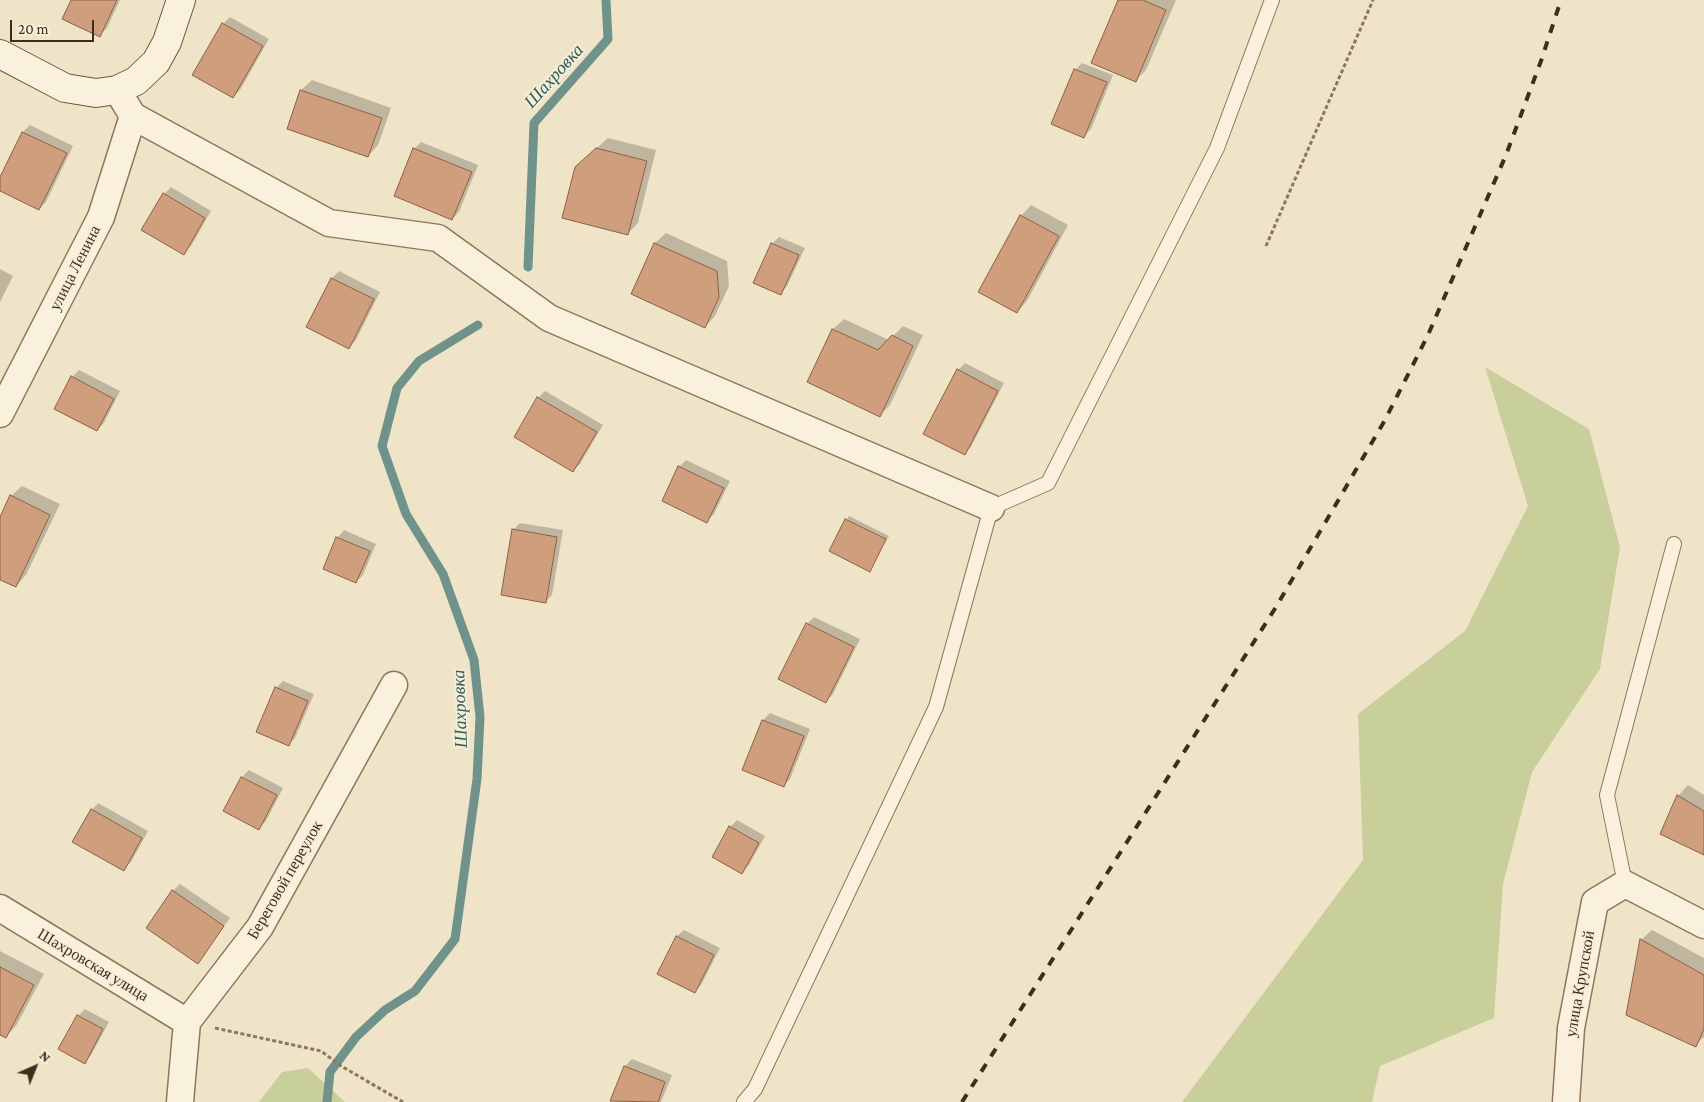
<!DOCTYPE html>
<meta charset="utf-8">
<style>
body{margin:0}
#map{position:relative;width:1704px;height:1102px;overflow:hidden;background:#f0e4c8;font-family:"Crimson Pro",serif}
canvas{display:block}
.north{position:absolute;left:10px;top:1042px;width:50px;height:50px;-webkit-text-stroke:4px #f7eed8;paint-order:stroke;rotate:44deg;font-size:14px;font-weight:700;line-height:20px;text-align:center;color:#3d2e20}
.north::after{content:'';display:block;margin:auto;width:18px;height:22px;background:#3d2e20;clip-path:polygon(50% 0,100% 100%,50% 72%,0 100%)}
.scale{position:absolute;left:10px;top:20px;width:84px;height:22px;box-sizing:border-box;border:2px solid #3d2e20;border-top:0;padding-left:6px;font-size:15px;line-height:18px;white-space:nowrap;color:#3d2e20;-webkit-text-stroke:4px #f7eed8;paint-order:stroke}
</style>
<div id="map">
<canvas width="1704" height="1102"></canvas>
<div class="north">N</div>
<div class="scale">20 m</div>
</div>
<script>
const g = document.querySelector('canvas').getContext('2d');
g.lineJoin = 'round';
function fill(path, color) { g.fillStyle = color; g.fill(path, 'evenodd'); }
const toPath = rows => new Path2D(rows.map(r => 'M' + r).join(''));
function stroke(path, color, width, dash) { g.strokeStyle = color; g.lineWidth = width; g.lineCap = dash ? 'butt' : 'round'; g.setLineDash(dash || []); g.stroke(path); }
function label(font, color, halo, rows, align = 'center') {
  g.font = font + ' "Crimson Pro",serif'; g.lineWidth = 4; g.setLineDash([]); g.textBaseline = 'middle'; g.strokeStyle = halo; g.fillStyle = color; for (const [text, x, y, turn = 0] of rows) {
    g.save(); g.translate(x, y); g.rotate((+turn || 0) * Math.PI / 180); g.textAlign = isNaN(turn) ? turn : align; if (halo) g.strokeText(text, 0, 0); g.fillText(text, 0, 0); g.restore();
  }
}
const green = toPath([
 [1485,367,1589,429,1620,547,1600,669,1532,772,1503,884,1494,1018,1380,1066,1372,1102,1182,1102,1363,860,1358,714,1465,631,1528,506],
 [308,1068,345,1102,259,1102,282,1072]
]);
const shadow = toPath([
 [73,0,120,0,107,28,100,35],
 [1119,0,1176,0,1146,70,1136,80],
 [230,17,269,39,240,90,233,97,194,74,223,24],
 [1082,63,1113,75,1091,129,1084,136,1075,70],
 [312,80,391,108,378,145,368,156,288,128,301,90],
 [30,125,73,146,46,202,39,209,0,190,0,180,23,132],
 [608,138,656,150,638,223,628,233,587,157],
 [421,142,478,165,459,212,452,219,414,149],
 [171,187,211,211,191,246,184,253,143,229,164,194],
 [1031,205,1068,225,1027,301,1017,312,1021,216],
 [666,233,727,261,729,286,715,316,705,327,632,294,655,243],
 [779,237,805,248,787,286,781,293,755,282,772,244],
 [0,269,13,276,0,302],
 [339,271,380,292,356,340,349,347,308,327,332,278],
 [844,319,889,340,903,326,923,335,890,405,880,415,809,382,833,329],
 [965,363,1004,383,971,447,964,454,958,370],
 [79,370,120,391,104,423,97,430,72,377],
 [545,391,603,425,580,464,573,470,515,437,538,398],
 [686,460,730,481,714,514,707,521,679,467],
 [22,486,60,504,26,575,16,586,0,578,0,520,11,496],
 [849,516,889,536,870,570,846,520],
 [520,523,563,530,552,595,545,602,513,530],
 [344,530,376,544,363,575,356,582,324,569,338,537],
 [814,617,860,639,833,694,826,701,807,624],
 [283,681,314,694,295,738,288,745,276,688],
 [770,713,810,729,790,779,783,786,743,769,763,720],
 [249,770,283,788,266,821,259,828,225,811,242,777],
 [1688,785,1704,795,1704,854,1678,796],
 [98,803,148,831,131,862,124,869,92,810],
 [737,820,765,836,749,865,742,872,730,827],
 [180,884,230,918,198,962,173,891],
 [684,930,720,948,701,985,695,992,659,974,677,936],
 [1652,930,1704,958,1704,1037,1695,1045,1641,940],
 [0,951,44,974,16,1026,5,1037,0,1034],
 [85,1009,109,1022,91,1055,84,1062,78,1016],
 [632,1059,672,1075,661,1102,617,1102,612,1100,625,1066]
]);
const stream = toPath([
 [528,267,534,123,608,39,606,0],
 [327,1102,330,1072,356,1037,385,1010,415,991,455,939,477,779,480,717,474,660,443,574,406,514,382,446,397,388,419,361,478,325]
]);
const building = toPath([
 [71,0,117,0,100,37,62,19,71,0],
 [1118,0,1143,0,1166,10,1136,82,1091,63,1118,0],
 [222,23,263,46,233,98,192,75,222,23],
 [1074,69,1107,82,1084,138,1051,124,1074,69],
 [300,90,382,118,368,157,287,129,300,90],
 [22,132,67,153,39,210,0,191,0,177,22,132],
 [413,148,472,172,452,220,394,196,413,148],
 [596,148,647,161,628,235,562,218,575,167,596,148],
 [163,193,205,218,184,255,141,230,163,193],
 [1020,215,1059,236,1017,313,978,292,1020,215],
 [654,243,717,271,719,297,705,328,631,294,654,243],
 [771,243,799,255,781,295,753,283,771,243],
 [331,278,374,299,349,349,306,327,331,278],
 [832,329,878,350,892,335,913,346,880,417,807,382,832,329],
 [957,369,998,391,965,455,923,434,957,369],
 [71,376,114,399,97,431,54,409,71,376],
 [537,397,597,432,573,472,514,437,537,397],
 [678,466,724,488,707,523,662,501,678,466],
 [10,495,50,515,16,587,0,580,0,517,10,495],
 [845,519,886,539,870,572,829,551,845,519],
 [512,529,557,537,546,603,501,595,512,529],
 [336,537,370,551,356,583,323,569,336,537],
 [806,623,854,647,826,703,778,679,806,623],
 [275,687,308,701,289,746,256,732,275,687],
 [762,720,804,736,784,787,742,770,762,720],
 [241,777,277,795,259,830,223,811,241,777],
 [1677,795,1704,811,1704,855,1660,834,1677,795],
 [91,809,142,838,124,871,72,842,91,809],
 [729,826,759,843,742,874,712,857,729,826],
 [172,890,224,926,198,964,146,928,172,890],
 [676,936,714,955,695,993,657,974,676,936],
 [1640,939,1704,975,1704,1029,1696,1047,1626,1015,1640,939],
 [0,967,34,985,6,1038,0,1035,0,967],
 [77,1015,103,1029,85,1064,58,1049,77,1015],
 [624,1066,665,1082,658,1102,610,1101,624,1066]
]);
const path = toPath([
 [1266,246,1373,0],
 [215,1028,321,1051,341,1066,403,1102]
]);
const lane = toPath([
 [1625,884,1607,795,1674,544],
 [744,1102,755,1089,936,707,991,508,1048,483,1217,148,1272,0]
]);
const street = toPath([
 [117,90,133,116,329,223,438,238,549,318,991,508],
 [0,414,101,217,133,116],
 [0,908,187,1022],
 [180,1102,187,1022,260,927,394,685],
 [1566,1102,1571,1028,1595,902,1625,884,1704,925]
]);
const secondary = toPath([
 [0,54,65,88,96,93,117,90,136,81,156,62,167,42,181,0]
]);
const rail = toPath([
 [962,1102,1276,607,1385,420,1428,335,1506,155,1541,61,1561,0]
]);
const streetNames = [
 ["улица Ленина",75,268,-63],
 ["Береговой переулок",285,880,-60],
 ["Шахровская улица",93,965,31],
 ["улица Крупской",1580,984,-80]
];
const waterNames = [
 ["Шахровка",554,76,-48],
 ["Шахровка",460,709,-92]
];
fill(green, '#c9cf9b');
fill(shadow, '#0003');
stroke(stream, '#6f938a', 9);
fill(building, '#cf9f7d');
stroke(building, '#8d5f41', 1);
stroke(lane, '#8d765c', 16);
stroke(street, '#8d765c', 29);
stroke(secondary, '#6f573f', 30);
stroke(path, '#8d765c', 3, [4, 2.5]);
stroke(lane, '#faf1dc', 14);
stroke(street, '#faf1dc', 26);
stroke(secondary, '#faf1dc', 28);
stroke(rail, '#3d2e20', 4, [9, 9]);
label('16px', '#3d2e20', '#f7eed8', streetNames);
label('italic 18px', '#2f5d5a', '#f7eed8', waterNames);
</script>
